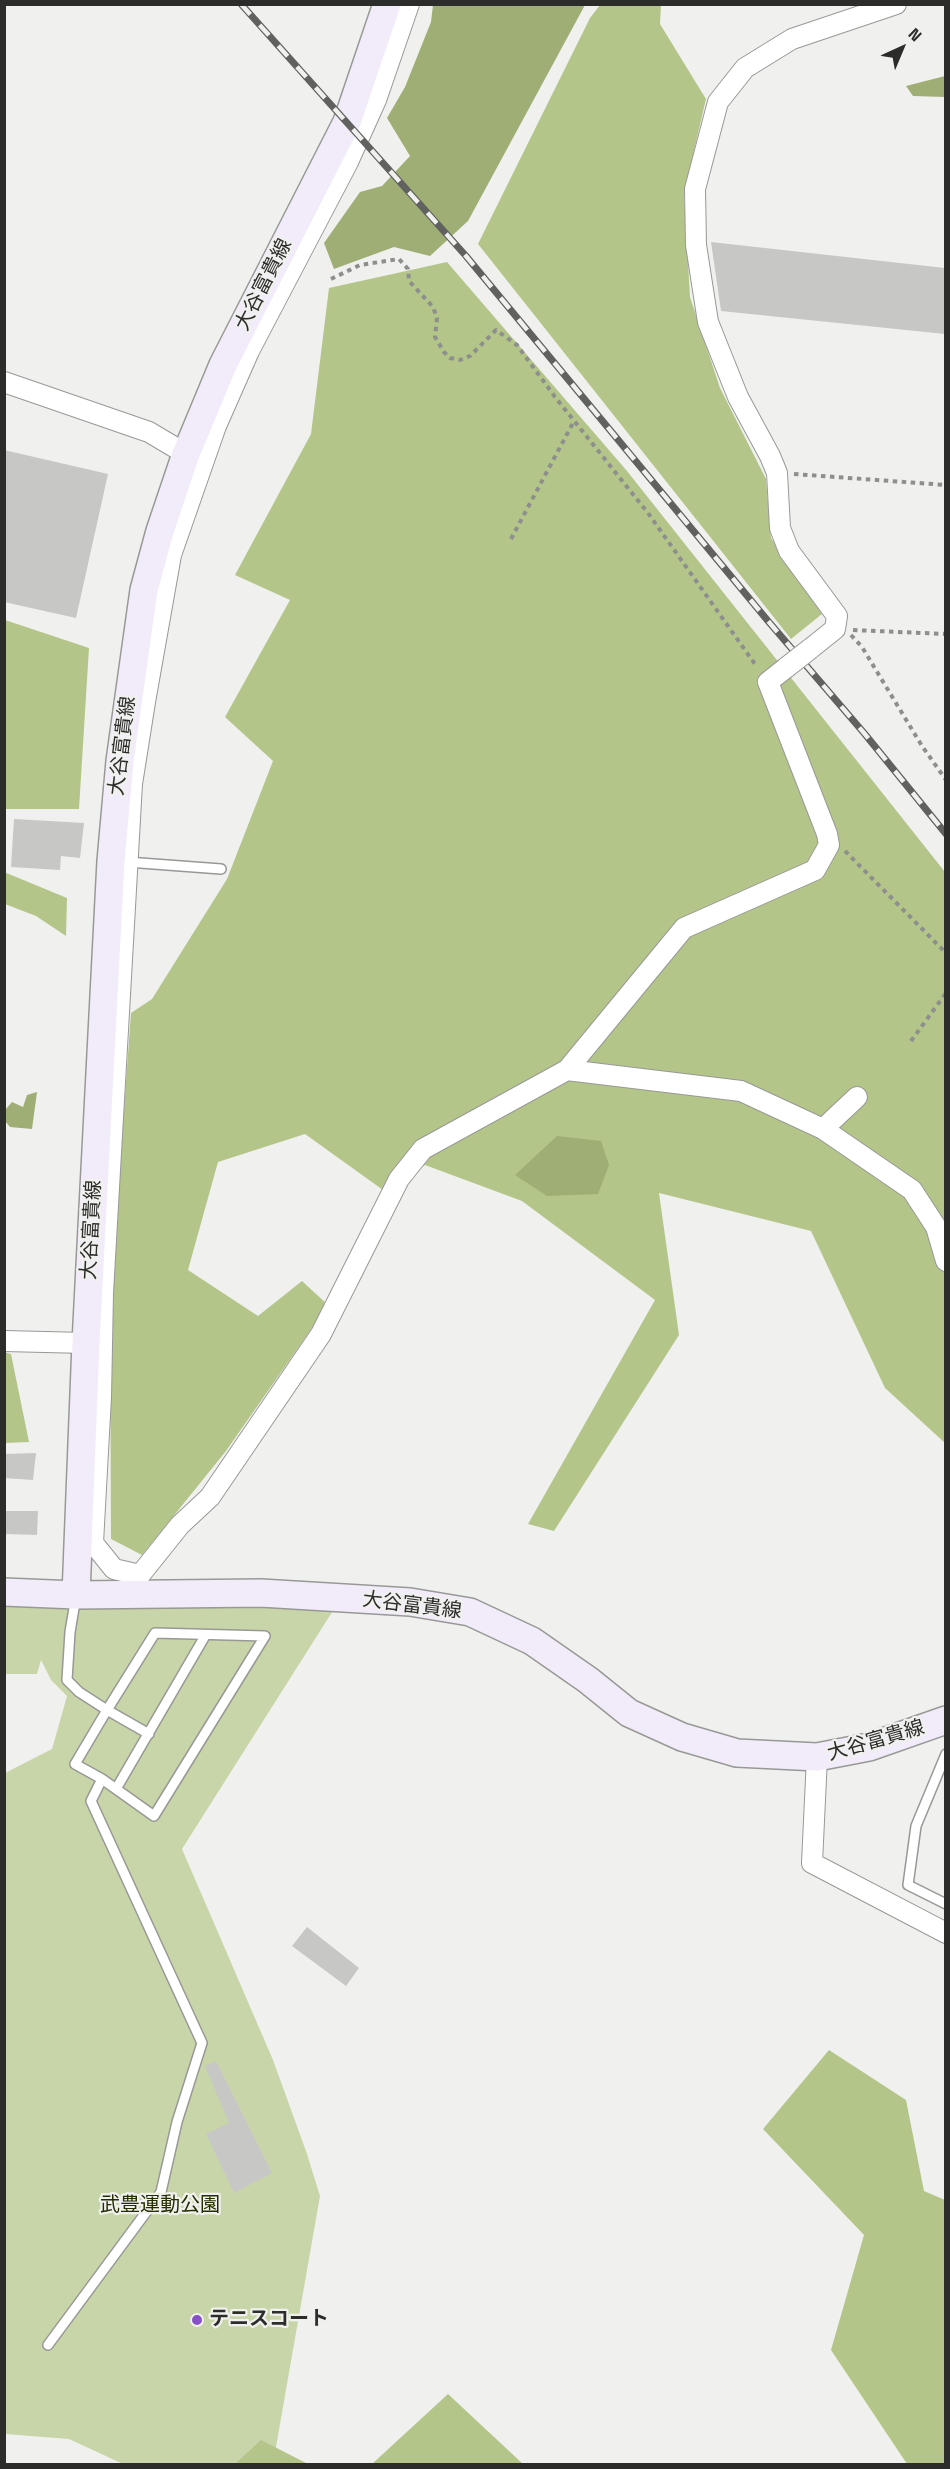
<!DOCTYPE html>
<meta charset="utf-8">
<style>
body{margin:0}
#map{position:relative;width:950px;height:2469px;overflow:hidden;background:#f0f1ee;font-family:"Space Grotesk",sans-serif}
canvas{display:block}
.frame{position:absolute;inset:0;border:6px solid #2c2c2b;pointer-events:none}
.north{position:absolute;left:872px;top:18px;width:60px;height:60px;-webkit-text-stroke:4px #f0f1ee;paint-order:stroke;rotate:44deg;font-size:16px;font-weight:700;line-height:24px;text-align:center;color:#2c2c2b}
.north::after{content:'';display:block;margin:auto;width:21px;height:27px;background:#2c2c2b;clip-path:polygon(50% 0,100% 100%,50% 72%,0 100%)}
</style>
<div id="map">
<canvas width="950" height="2469"></canvas>
<div class="frame"></div>
<div class="north">N</div>
</div>
<script>
const g = document.querySelector('canvas').getContext('2d');
g.lineJoin = 'round';
function fill(path, color) { g.fillStyle = color; g.fill(path, 'evenodd'); }
const toPath = rows => new Path2D(rows.map(r => 'M' + r).join(''));
function stroke(path, color, width, dash) { g.strokeStyle = color; g.lineWidth = width; g.lineCap = dash ? 'butt' : 'round'; g.setLineDash(dash || []); g.stroke(path); }
function label(font, color, halo, rows, align = 'center') {
  g.font = font + ' "Space Grotesk","Noto Sans JP",sans-serif'; g.lineWidth = 4.5; g.setLineDash([]); g.textBaseline = 'middle'; g.strokeStyle = halo; g.fillStyle = color; for (const [text, x, y, turn = 0] of rows) {
    g.save(); g.translate(x, y); g.rotate((+turn || 0) * Math.PI / 180); g.textAlign = isNaN(turn) ? turn : align; if (halo) g.strokeText(text, 0, 0); g.fillText(text, 0, 0); g.restore();
  }
}
const green = toPath([
 [4,1591,341,1598,182,1849,273,2060,307,2154,320,2196,273,2464,123,2464,69,2439,5,2434,5,1773,52,1749,67,1696,51,1680,41,1660,37,1674,5,1674]
]);
const forest = toPath([
 [600,5,661,5,660,24,706,99,684,193,690,297,720,388,766,479,771,538,822,614,791,639,478,244,590,18],
 [447,262,627,471,945,872,945,1443,885,1388,811,1231,659,1193,679,1335,554,1531,528,1524,655,1300,522,1201,425,1165,383,1190,305,1134,218,1162,188,1270,258,1316,302,1281,328,1305,226,1451,142,1555,111,1539,110,1304,131,1013,152,999,227,879,273,761,225,717,290,600,235,575,311,434,329,288],
 [5,620,89,648,79,809,5,809],
 [4,872,67,898,66,936,36,916,5,904],
 [4,1352,11,1354,29,1442,5,1443],
 [829,2050,906,2100,924,2191,945,2200,945,2464,907,2464,831,2350,864,2235,763,2129],
 [448,2394,523,2464,372,2464],
 [261,2440,308,2464,235,2464]
]);
const water = toPath([
 [433,5,585,5,468,221,430,256,394,247,334,269,324,243,360,192,382,186,410,156,387,118,405,87,431,22],
 [945,76,945,97,913,96,906,86],
 [37,1092,32,1129,10,1127,5,1121,5,1110,12,1102,23,1107,27,1095],
 [557,1136,601,1141,609,1165,598,1194,547,1196,515,1175]
]);
const building = toPath([
 [711,242,945,268,945,334,721,311],
 [4,450,108,474,76,618,4,602],
 [14,819,84,823,80,858,61,856,60,870,11,867],
 [36,1453,33,1480,4,1478,4,1454],
 [4,1511,38,1511,37,1535,4,1534],
 [307,1927,359,1968,346,1986,292,1946],
 [216,2061,272,2173,234,2193,206,2134,229,2123,205,2066]
]);
const path = toPath([
 [331,279,360,265,399,259,408,269,409,281,433,307,437,318,435,337,444,352,450,358,460,360,470,356,496,330,517,345,555,397,648,513,757,667],
 [794,474,946,485],
 [511,539,574,421],
 [853,630,946,634],
 [851,635,862,647,922,746,946,780],
 [845,851,946,953],
 [911,1041,946,993]
]);
const lane = toPath([
 [127,862,221,869],
 [946,1754,916,1826,908,1885,946,1904],
 [102,1779,154,1816,265,1636,155,1633,107,1710,149,1734],
 [116,1789,205,1636],
 [48,2345,161,2192,177,2122,202,2043,91,1801,102,1779,75,1764,107,1710,79,1692,67,1680,70,1632,76,1596]
]);
const street = toPath([
 [4,382,149,432,186,454],
 [810,649,835,629,837,616,789,551,780,528,777,473,770,456,738,397,708,322,696,245,695,189,718,102,745,68,792,39,896,4],
 [567,1070,741,1091,823,1129,912,1190,936,1227,946,1261],
 [823,1129,857,1097],
 [4,1341,86,1343],
 [140,1575,114,1569,93,1543,101,1397,103,1293,132,784,145,702,171,555,216,426,249,351,348,162,376,100,409,4],
 [132,1585,180,1525,210,1497,321,1334,399,1179,423,1149,567,1070,684,928,815,870,829,845,827,834,768,682,787,667],
 [817,1757,812,1863,946,1933]
]);
const secondary = toPath([
 [4,1592,76,1595,261,1593,410,1602,470,1612,532,1641,588,1680,629,1713,682,1737,737,1753,817,1757,869,1747,946,1720],
 [76,1595,86,1343,111,861,120,761,144,590,160,531,186,454,223,365,347,122,387,4]
]);
const rail = toPath([
 [241,4,466,256,768,621,864,733,946,834]
]);
const streetBridge = toPath([
 [787,667,810,649]
]);
const markers = [
 [197,2320,6,"#8651c9"]
];
const streetNames = [
 ["大谷富貴線",264,285,-63],
 ["大谷富貴線",123,746,-83],
 ["大谷富貴線",92,1230,-87],
 ["大谷富貴線",412,1606,7],
 ["大谷富貴線",876,1741,-16]
];
const parkNames = [
 ["武豊運動公園",160,2206]
];
const poiNames = [
 ["テニスコート",209,2320]
];
fill(green, '#c8d5a8');
fill(forest, '#b4c58a');
fill(water, '#9eae74');
fill(building, '#c7c8c5');
stroke(lane, '#989996', 12);
stroke(street, '#989996', 22);
stroke(secondary, '#989996', 30);
stroke(path, '#8e8f8d', 4, [4.5, 4.5]);
stroke(lane, '#fff', 9);
stroke(street, '#fff', 20);
stroke(secondary, '#f2ecfa', 27);
stroke(rail, '#61615f', 7);
stroke(rail, '#f0f1ee', 4.5, [14]);
stroke(streetBridge, '#989996', 22, []);
stroke(streetBridge, '#fff', 20);
for (const [x, y, r, color] of markers) { const dot = new Path2D(); dot.arc(x, y, r, 0, 2 * Math.PI); g.fillStyle = color; g.fill(dot); stroke(dot, '#f0f1ee', 2); }
label('20px', '#2c2c2b', '#f0f1ee', streetNames);
label('20px', '#242e01', '#f0f1ee', parkNames);
label('bold 20px', '#2c2c2b', '#f0f1ee', poiNames, 'left');
</script>
